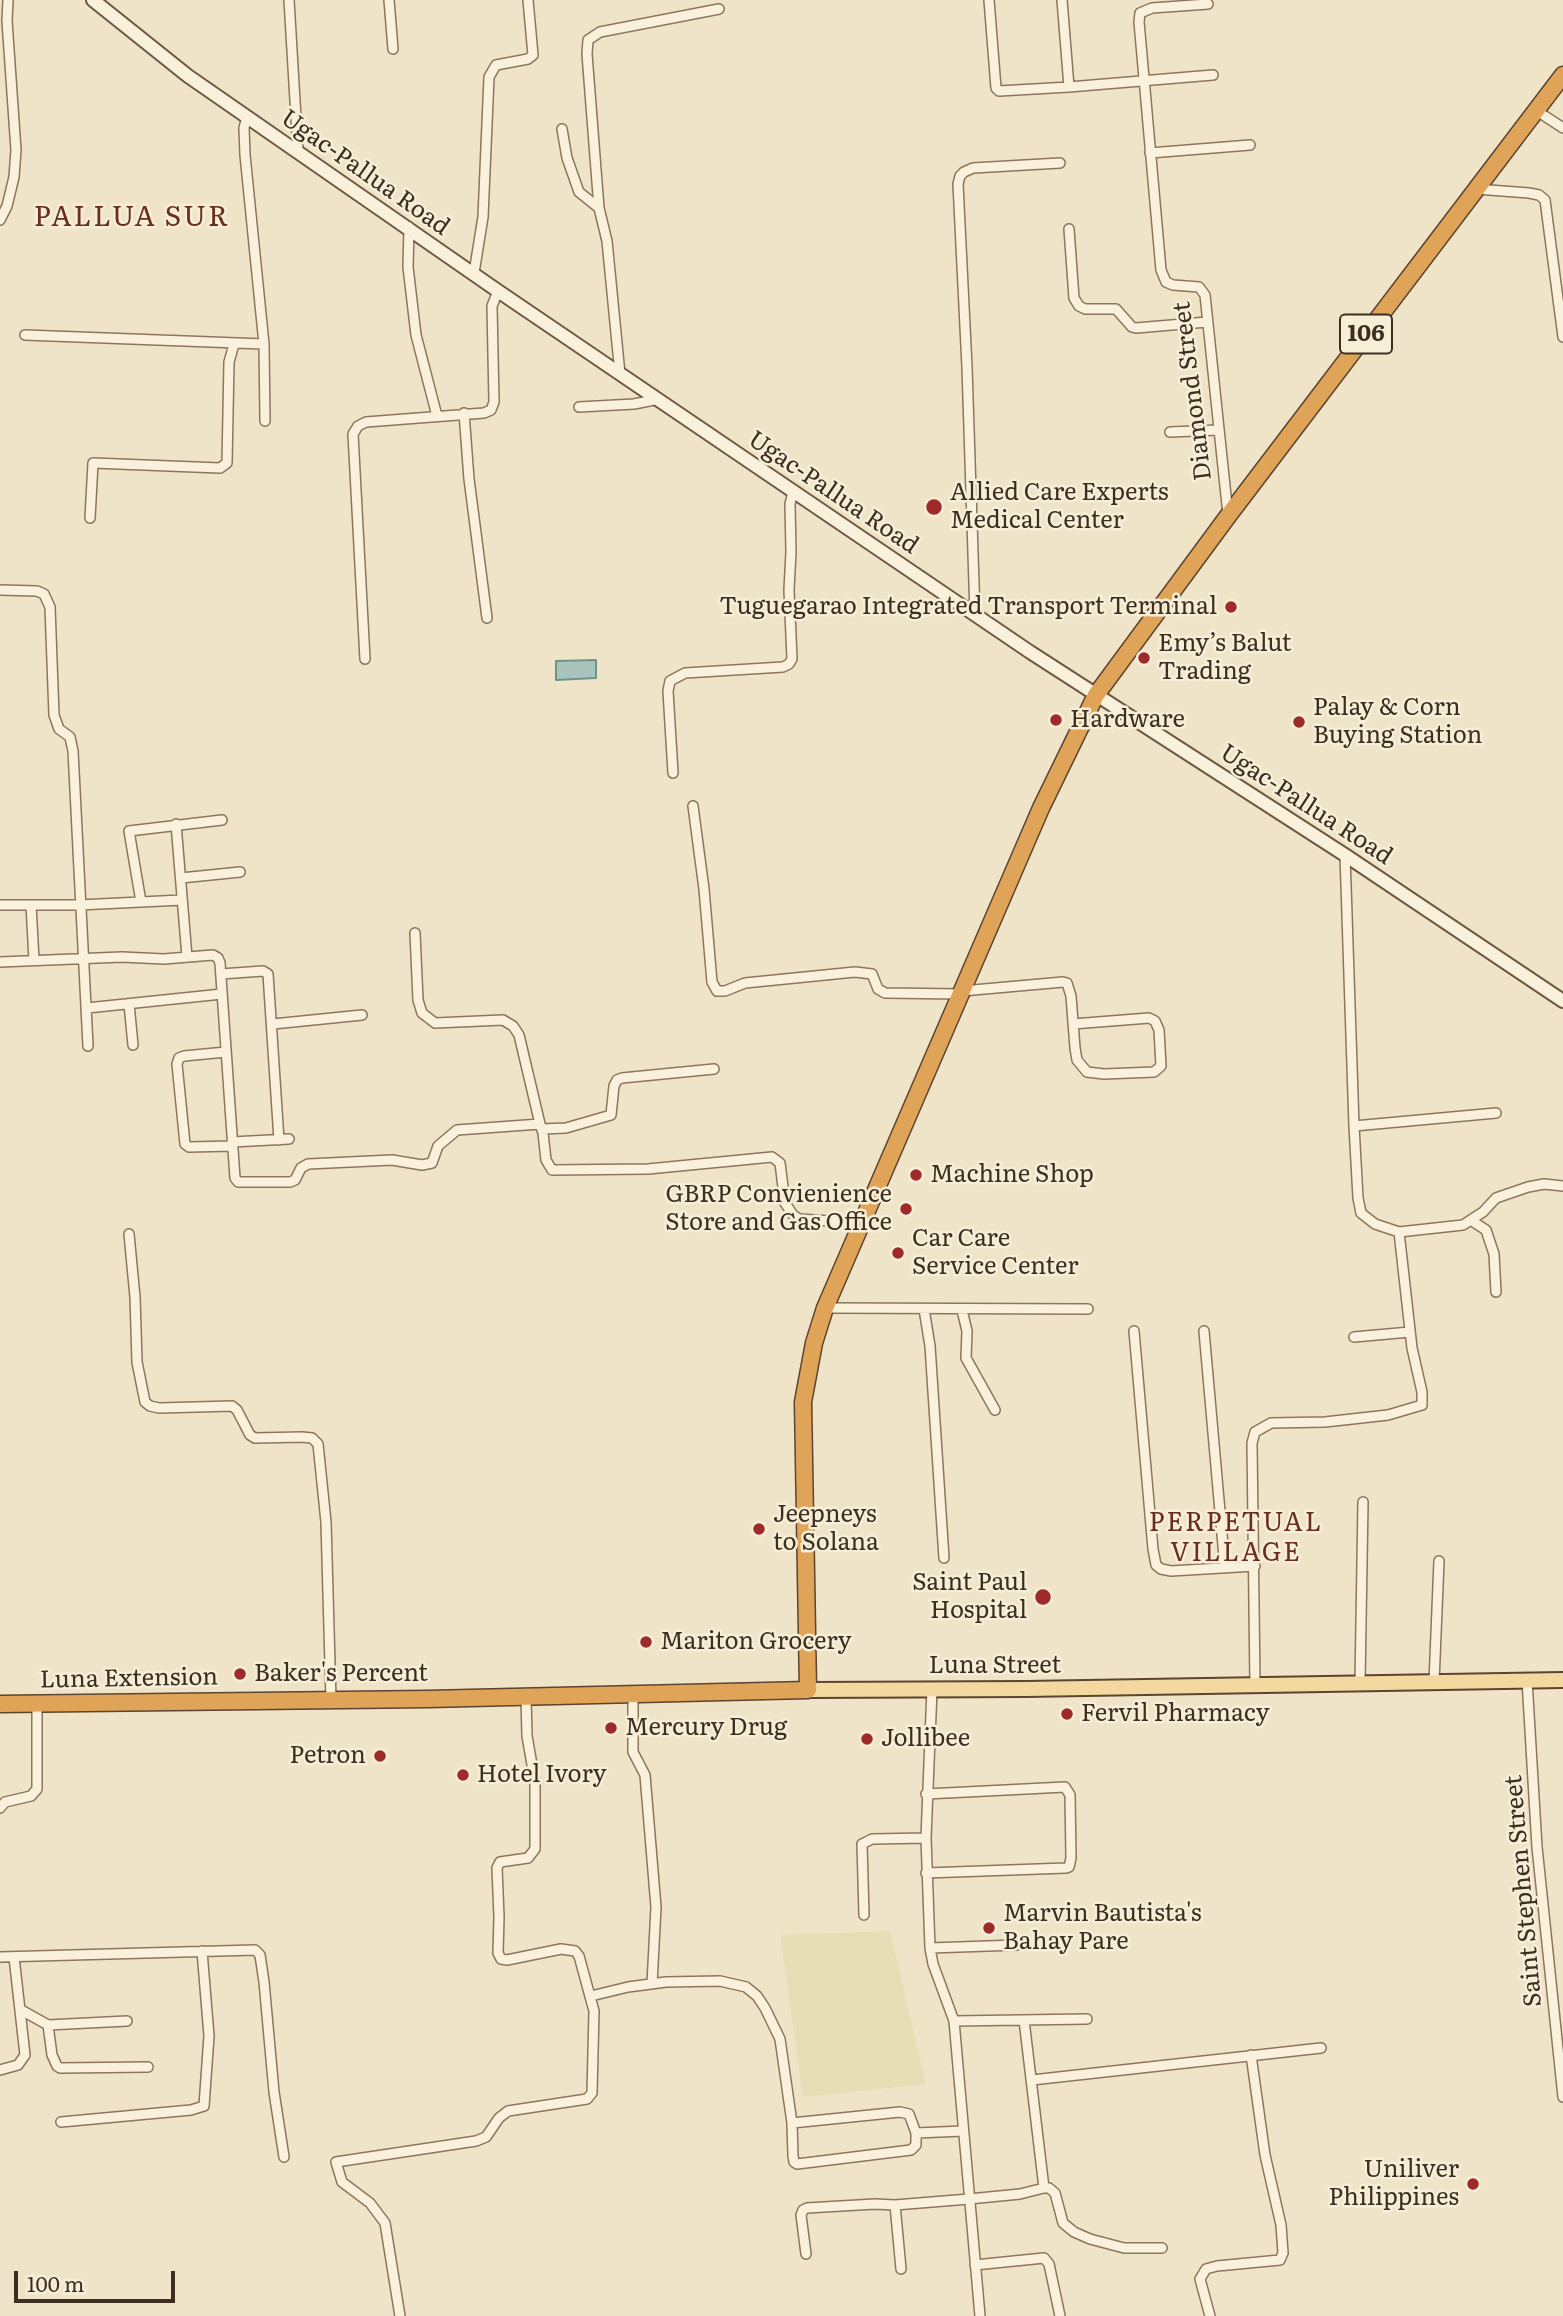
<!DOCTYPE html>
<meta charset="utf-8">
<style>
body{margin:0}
#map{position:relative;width:1563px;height:2316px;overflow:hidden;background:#f0e4c8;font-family:Literata,serif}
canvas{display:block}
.scale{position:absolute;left:14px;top:2271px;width:161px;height:32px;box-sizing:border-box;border:4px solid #3d2e20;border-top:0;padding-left:9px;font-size:21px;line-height:24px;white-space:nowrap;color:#3d2e20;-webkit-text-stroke:5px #f7eed8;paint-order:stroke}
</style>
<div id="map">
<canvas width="1563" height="2316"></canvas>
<div class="scale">100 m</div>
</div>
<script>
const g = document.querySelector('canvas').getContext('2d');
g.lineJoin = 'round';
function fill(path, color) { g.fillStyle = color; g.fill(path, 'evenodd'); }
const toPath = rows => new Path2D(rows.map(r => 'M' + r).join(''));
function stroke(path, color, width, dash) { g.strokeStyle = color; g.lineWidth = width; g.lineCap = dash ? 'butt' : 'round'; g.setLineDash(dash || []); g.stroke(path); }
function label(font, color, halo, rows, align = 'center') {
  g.font = font + ' Literata,serif'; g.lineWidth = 5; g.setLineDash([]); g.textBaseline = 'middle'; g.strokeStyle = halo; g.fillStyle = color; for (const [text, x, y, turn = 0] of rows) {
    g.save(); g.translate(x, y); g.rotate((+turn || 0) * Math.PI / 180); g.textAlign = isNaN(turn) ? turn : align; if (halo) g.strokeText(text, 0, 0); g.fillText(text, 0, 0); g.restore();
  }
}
const farmland = toPath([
 [890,1931,926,2084,803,2097,780,1935]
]);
const water = toPath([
 [596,660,596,678,556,680,556,661,596,660]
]);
const street = toPath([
 [289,0,298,151],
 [389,0,393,49],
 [989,0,996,88,999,91,1069,87,1213,75],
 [1062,0,1069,87],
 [1208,4,1152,8,1140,13,1139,22,1161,270,1166,282,1173,285,1199,287,1205,295,1228,515],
 [1537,111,1563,128],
 [562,129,567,158,579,192,599,208,607,241,620,374],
 [1150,153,1250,145],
 [1476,189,1529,193,1539,195,1545,200,1563,337],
 [599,208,587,54,588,40,600,32,719,9],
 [0,220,7,206,14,177,16,150,7,21,8,0],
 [409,227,408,267,416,335,437,416],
 [1069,229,1074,298,1079,306,1085,309,1116,309,1132,327,1136,328,1207,322],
 [474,273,483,217,489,77,496,65,528,59,533,55,528,0],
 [25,335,264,344,245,155,244,128,247,117],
 [264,344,265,421],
 [579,407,634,404,659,399],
 [464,413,469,479,487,618],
 [1170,432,1218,430],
 [90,518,93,463,220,468,227,463,229,362,234,344],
 [0,590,37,591,44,594,50,607,54,715,59,729,70,737,73,751,88,1046],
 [975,615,967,367,958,184,960,176,964,172,973,168,1060,163],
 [365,659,353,434,358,426,366,422,484,413,491,410,494,402,492,306,498,291],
 [673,773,668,691,670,681,685,673,783,667,789,664,792,659,789,590,791,552,790,504,793,492],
 [693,806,704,889,712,982,717,991,725,991,745,983,855,972,872,974,878,989,885,993,961,994],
 [176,824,187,957],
 [1345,855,1354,1126,1358,1198,1361,1213,1375,1224,1399,1232,1463,1225,1483,1212,1496,1198,1528,1187,1544,1184,1563,1186],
 [181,878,240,872],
 [141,902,129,831,222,820],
 [0,905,79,905,182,900],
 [31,905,34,960],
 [415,933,418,1000,422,1013,435,1023,503,1020,513,1026,519,1035,540,1124],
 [0,962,122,957,164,959,213,955,218,958,220,963,235,1178,238,1182,290,1182,295,1180,301,1168,308,1164,392,1160,422,1165,432,1163,438,1146,457,1130,540,1124,543,1133,546,1160,552,1170,648,1169,772,1157,780,1163,785,1203,793,1215,799,1219,862,1223],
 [221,974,263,971,268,974,279,1140],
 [962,991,1063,982,1067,983,1071,996,1075,1048,1077,1060,1087,1072,1104,1074,1154,1072,1161,1066,1159,1030,1155,1021,1149,1018,1073,1024],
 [129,1004,133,1045],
 [87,1008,222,994],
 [273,1024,362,1015],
 [226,1052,184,1056,179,1058,177,1064,185,1144,189,1147,232,1146],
 [1354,1126,1496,1113],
 [542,1129,566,1128,611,1115,614,1086,617,1080,622,1078,714,1069],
 [232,1142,289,1139],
 [1472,1221,1486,1230,1494,1254,1496,1292],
 [129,1234,135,1297,137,1362,145,1402,150,1406,159,1408,232,1406,237,1410,250,1435,255,1438,302,1437,312,1438,318,1444,326,1522,331,1700],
 [825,1308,1088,1309],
 [924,1309,930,1346,944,1558],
 [962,1310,967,1331,966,1358,995,1410],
 [1134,1331,1153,1549,1156,1565,1161,1569,1171,1571,1255,1566],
 [1204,1331,1225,1568],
 [1354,1337,1410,1332],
 [1527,1680,1537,1847,1563,2097],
 [1434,1682,1439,1561],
 [1360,1683,1363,1502],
 [1255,1686,1252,1443,1255,1432,1271,1423,1325,1422,1388,1415,1422,1405,1422,1392,1412,1348,1399,1232],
 [932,1689,926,1838,930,1948,933,1964,954,2021,980,2316],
 [633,1694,633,1752,645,1775,656,1907,652,1984],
 [0,1808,5,1802,31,1796,37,1789,37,1703],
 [926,1873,1066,1868,1069,1867,1071,1858,1070,1795,1065,1787,926,1794],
 [864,1915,862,1844,872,1839,926,1838],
 [930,1948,1017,1945],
 [0,1957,255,1950,260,1955,264,1982,274,2092,284,2157],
 [591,1996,628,1987,666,1982,720,1981,746,1987,757,1996,765,2008,780,2039,792,2123,793,2156,794,2162,797,2164,911,2150,916,2145,916,2133],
 [21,2010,48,2025,127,2021],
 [1024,2020,1044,2188],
 [954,2021,1087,2019],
 [48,2025,52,2055,57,2066,60,2068,148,2067],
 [0,2070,18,2065,25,2055,14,1957],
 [1032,2080,1321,2048],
 [61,2122,191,2110,204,2106,209,2036,202,1951],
 [792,2123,900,2112,909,2114,916,2133,963,2131],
 [895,2205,901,2269],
 [806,2254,801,2215,803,2210,807,2208,875,2204,895,2205,969,2199,1020,2194,1044,2188,1049,2188,1055,2193,1063,2223,1074,2232,1090,2239,1124,2248,1162,2248],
 [975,2265,1044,2258,1049,2264,1060,2316],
 [400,2316,385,2223,370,2203,342,2182,336,2162,476,2141,486,2137,499,2118,508,2111,587,2099,592,2093,594,2011,579,1956,575,1951,561,1949,507,1960,501,1959,498,1953,499,1917,497,1868,500,1862,528,1858,535,1849,535,1782,527,1736,526,1697],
 [1210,2316,1200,2279,1206,2269,1217,2266,1280,2260,1283,2253,1281,2225,1265,2155,1251,2055]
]);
const secondary = toPath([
 [93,0,188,76,498,291,1030,652,1345,855,1563,1001]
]);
const primary = toPath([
 [808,1690,1026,1689,1563,1680]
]);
const highway = toPath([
 [0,1704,428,1699,808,1690,803,1402,814,1343,825,1308,1041,808,1096,695,1228,516,1563,75]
]);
const markers = [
 [934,507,9,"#9e2a2b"],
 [1231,607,7,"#9e2a2b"],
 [1144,658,7,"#9e2a2b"],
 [1056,720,7,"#9e2a2b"],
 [1299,722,7,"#9e2a2b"],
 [916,1175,7,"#9e2a2b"],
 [906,1209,7,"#9e2a2b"],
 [898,1253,7,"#9e2a2b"],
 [759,1529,7,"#9e2a2b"],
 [1043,1597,9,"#9e2a2b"],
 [646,1642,7,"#9e2a2b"],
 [240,1674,7,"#9e2a2b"],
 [1067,1714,7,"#9e2a2b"],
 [611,1728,7,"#9e2a2b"],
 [867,1739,7,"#9e2a2b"],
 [380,1756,7,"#9e2a2b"],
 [463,1775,7,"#9e2a2b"],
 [989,1928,7,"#9e2a2b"],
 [1473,2184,7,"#9e2a2b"]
];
const shields = [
 [1366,334,52]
];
const shieldNames = [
 ["106",1366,334]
];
const streetNames = [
 ["Ugac-Pallua Road",365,173,35],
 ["Diamond Street",1193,391,-97],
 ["Ugac-Pallua Road",833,493,34],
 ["Ugac-Pallua Road",1306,805,33],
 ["Luna Street",995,1666],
 ["Luna Extension",129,1679,-1],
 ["Saint Stephen Street",1524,1891,-95]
];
const poiNames = [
 ["Allied Care Experts",950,493],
 ["Medical Center",950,521],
 ["Tuguegarao Integrated Transport Terminal",1217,607,"right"],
 ["Emy’s Balut",1158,644],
 ["Trading",1158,672],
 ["Palay & Corn",1313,708],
 ["Buying Station",1313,736],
 ["Hardware",1070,720],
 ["Machine Shop",930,1175],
 ["GBRP Convienience",892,1195,"right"],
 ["Store and Gas Office",892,1223,"right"],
 ["Car Care",912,1239],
 ["Service Center",912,1267],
 ["Jeepneys",773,1515],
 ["to Solana",773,1543],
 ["Saint Paul",1027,1583,"right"],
 ["Hospital",1027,1611,"right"],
 ["Mariton Grocery",660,1642],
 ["Baker's Percent",254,1674],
 ["Fervil Pharmacy",1081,1714],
 ["Mercury Drug",625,1728],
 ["Jollibee",881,1739],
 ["Petron",366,1756,"right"],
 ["Hotel Ivory",477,1775],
 ["Marvin Bautista's",1003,1914],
 ["Bahay Pare",1003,1942],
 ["Uniliver",1459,2170,"right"],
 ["Philippines",1459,2198,"right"]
];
const neighbourhoodNames = [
 ["PERPETUAL",1236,1523],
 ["VILLAGE",1236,1553]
];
const quarterNames = [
 ["PALLUA SUR",132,218]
];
fill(farmland, '#e6deb5');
fill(water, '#a9c4bc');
stroke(water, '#6f938a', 2);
stroke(street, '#8d765c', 12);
stroke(secondary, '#6f573f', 16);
stroke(primary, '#5b4430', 18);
stroke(highway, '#5b4430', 19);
stroke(street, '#faf1dc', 9);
stroke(secondary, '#faf1dc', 12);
stroke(primary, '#f3d9a0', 14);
stroke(highway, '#e0a458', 16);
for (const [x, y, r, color] of markers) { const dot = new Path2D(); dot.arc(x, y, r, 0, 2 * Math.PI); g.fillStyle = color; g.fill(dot); stroke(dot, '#f7eed8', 2.5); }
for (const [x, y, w] of shields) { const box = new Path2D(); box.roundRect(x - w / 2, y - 19.5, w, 39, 5); g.fillStyle = '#f7eed8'; g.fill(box); stroke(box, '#3d2e20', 2); }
label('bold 23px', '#3d2e20', null, shieldNames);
label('24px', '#3d2e20', '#f7eed8', streetNames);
label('24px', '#3d2e20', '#f7eed8', poiNames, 'left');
g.letterSpacing = '2px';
label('26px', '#6b2e1e', '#f7eed8', neighbourhoodNames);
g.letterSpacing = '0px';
g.letterSpacing = '2px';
label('28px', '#6b2e1e', '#f7eed8', quarterNames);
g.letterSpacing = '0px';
</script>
